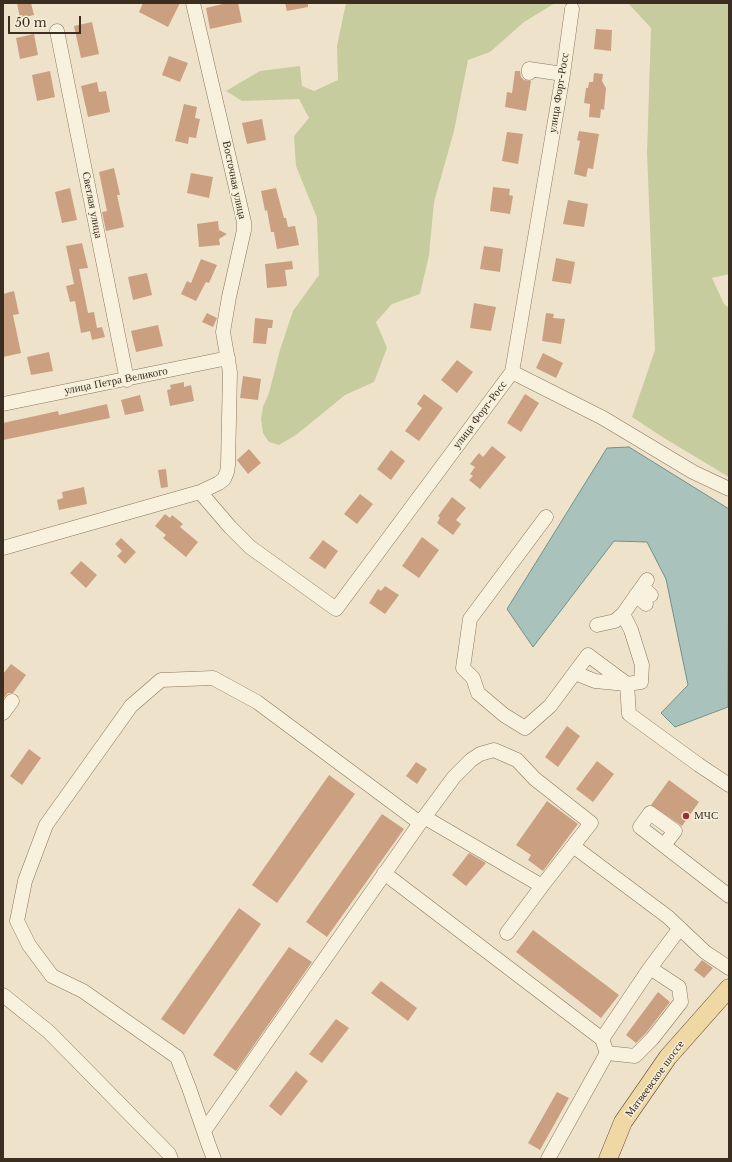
<!DOCTYPE html>
<meta charset="utf-8">
<style>
body{margin:0}
#map{position:relative;width:732px;height:1162px;overflow:hidden;background:#eee3ca;font-family:"Libre Baskerville",serif}
canvas{display:block}
.frame{position:absolute;inset:0;border:4px solid #3b2e21;pointer-events:none}
.scale{position:absolute;left:8px;top:16px;width:73px;height:18px;box-sizing:border-box;border:2px solid #3b2e21;border-top:0;padding-left:5px;font-size:12px;line-height:14px;white-space:nowrap;color:#3b2e21;-webkit-text-stroke:3px #f5eed9;paint-order:stroke}
</style>
<div id="map">
<canvas width="732" height="1162"></canvas>
<div class="frame"></div>
<div class="scale">50 m</div>
</div>
<script>
const g = document.querySelector('canvas').getContext('2d');
g.lineJoin = 'round';
function fill(path, color) { g.fillStyle = color; g.fill(path, 'evenodd'); }
const toPath = rows => new Path2D(rows.map(r => 'M' + r).join(''));
function stroke(path, color, width, dash) { g.strokeStyle = color; g.lineWidth = width; g.lineCap = dash ? 'butt' : 'round'; g.setLineDash(dash || []); g.stroke(path); }
function label(font, color, halo, rows, align = 'center') {
  g.font = font + ' "Libre Baskerville",serif'; g.lineWidth = 3; g.setLineDash([]); g.textBaseline = 'middle'; g.strokeStyle = halo; g.fillStyle = color; for (const [text, x, y, turn = 0] of rows) {
    g.save(); g.translate(x, y); g.rotate((+turn || 0) * Math.PI / 180); g.textAlign = isNaN(turn) ? turn : align; if (halo) g.strokeText(text, 0, 0); g.fillText(text, 0, 0); g.restore();
  }
}
const green = toPath([
 [346,3,555,3,524,22,490,52,468,60,454,131,434,202,429,255,420,294,392,304,376,322,387,348,374,382,345,395,296,435,279,445,269,442,263,433,261,419,263,407,269,393,280,350,293,311,319,275,317,218,296,166,294,136,309,118,299,99,242,101,226,91,260,71,300,66,302,86,314,91,338,80,337,46],
 [628,3,729,3,729,274,712,278,724,304,729,308,729,477,664,438,632,417,655,350,647,153,651,28]
]);
const water = toPath([
 [629,447,729,509,728,707,675,727,661,713,688,685,666,579,647,542,614,541,533,647,507,609,607,448,629,447]
]);
const building = toPath([
 [17,3,31,3,34,15,20,18],
 [143,3,180,3,168,27,139,12],
 [227,3,238,3,242,22,210,29,206,8],
 [285,3,308,3,308,7,287,11],
 [92,22,99,54,81,58,74,26],
 [596,29,612,30,611,51,594,49],
 [34,34,38,55,20,59,16,38],
 [169,56,188,63,180,82,162,75],
 [50,71,55,97,37,101,32,75],
 [515,71,520,71,521,77,524,80,531,81,526,111,505,107,507,92,512,93],
 [594,73,603,74,602,81,606,88,604,110,601,109,600,118,589,117,590,104,584,103,586,88,588,88,589,82,593,82],
 [97,82,99,92,106,91,110,112,88,117,81,86],
 [184,104,197,107,195,118,200,119,196,138,189,137,188,144,175,141],
 [262,119,266,140,247,144,242,123],
 [579,131,599,134,593,169,588,168,586,177,574,174,580,141,577,140],
 [507,132,523,134,518,164,502,161],
 [114,168,120,195,117,195,124,227,106,231,102,212,107,211,99,172],
 [191,173,213,177,209,198,187,193],
 [493,187,510,189,509,195,513,196,510,214,490,211],
 [70,188,77,220,62,223,55,192],
 [276,188,284,218,286,218,288,227,295,226,299,245,277,249,274,232,271,232,267,210,265,211,261,191],
 [568,200,588,204,584,227,563,224],
 [218,221,219,230,227,234,219,239,220,245,199,247,197,224],
 [82,243,88,268,79,269,88,313,94,312,97,328,102,327,105,337,92,340,90,331,81,333,75,301,70,302,66,286,74,284,66,246],
 [484,246,503,249,500,272,480,269],
 [556,258,575,262,571,284,552,281],
 [201,259,217,265,209,283,206,282,196,301,181,294,187,281,191,283],
 [292,261,293,269,285,270,287,286,267,288,265,264],
 [147,273,152,295,133,300,128,277],
 [14,291,19,314,13,315,21,353,3,357,3,294],
 [474,303,496,307,491,331,470,328],
 [207,313,217,318,213,327,202,322],
 [546,313,554,314,553,318,565,319,561,344,542,341],
 [255,318,273,320,272,328,268,328,266,344,253,343],
 [158,325,163,346,136,352,131,331],
 [49,352,53,371,31,375,27,357],
 [543,353,563,363,556,378,536,368],
 [457,360,473,372,457,393,441,380],
 [243,376,261,379,258,400,240,398],
 [184,382,184,387,191,385,194,401,170,406,167,390,171,389,170,385],
 [424,394,443,408,419,441,405,431,422,408,417,404],
 [525,394,539,403,521,432,507,423],
 [140,395,144,411,125,415,121,400],
 [107,404,110,418,3,440,3,423,58,411,59,415],
 [492,446,506,457,480,489,469,480,473,476,470,474,475,467,470,464,479,453,483,457],
 [249,449,261,463,248,474,237,460],
 [391,450,405,461,391,480,377,469],
 [166,469,168,487,161,488,158,470],
 [84,487,87,504,59,510,57,500,63,498,62,492],
 [360,494,373,504,357,524,344,514],
 [452,497,466,508,456,520,461,524,453,535,437,523,440,518,438,516],
 [165,514,170,518,172,515,183,524,180,527,198,542,186,557,163,538,166,535,155,526],
 [422,537,439,550,419,578,402,566],
 [121,538,136,552,125,564,117,556,122,551,115,544],
 [323,540,338,551,325,569,309,558],
 [81,561,97,575,86,588,70,573],
 [385,586,399,595,385,614,369,603,378,589,381,591],
 [11,664,26,675,13,693,8,693,3,699,3,674],
 [567,726,580,736,558,767,545,757],
 [29,749,41,758,22,785,10,776],
 [597,761,614,774,593,802,576,789],
 [416,762,427,769,417,784,406,776],
 [329,775,355,794,277,903,252,885],
 [669,780,699,802,682,826,651,805],
 [547,801,578,824,543,871,528,860,531,855,516,845],
 [382,814,404,829,327,937,306,922],
 [469,853,486,863,466,886,452,875],
 [239,908,261,924,184,1035,161,1019],
 [533,930,619,995,601,1018,516,952],
 [289,947,312,962,236,1071,213,1055],
 [702,960,713,968,704,978,694,970],
 [381,981,417,1008,408,1021,371,993],
 [658,992,670,1002,646,1033,636,1043,626,1035],
 [336,1019,349,1028,322,1063,309,1054],
 [296,1071,308,1081,281,1116,269,1106],
 [557,1092,569,1098,540,1150,528,1143]
]);
const minor = toPath([
 [57,31,127,380],
 [529,73,529,69,563,74],
 [512,372,603,418,693,472,729,489],
 [3,404,228,358],
 [200,492,230,527,250,547,336,609,512,372,563,74,572,9],
 [546,517,470,619,463,668,473,678,478,693,504,715,525,728,550,706,588,655,627,684],
 [3,548,200,492,219,483,224,479,227,472,228,465,230,372,223,332,229,297,244,230,244,222,193,3],
 [647,580,623,614,631,630,642,665,641,682,627,684,629,714,699,765,729,785],
 [642,587,651,595],
 [636,595,646,604],
 [597,625,615,621,623,614],
 [575,673,595,681,627,684],
 [3,713,12,701],
 [424,817,542,886,573,846],
 [664,845,675,831,650,813,640,827,729,896],
 [384,873,602,1039,607,1053],
 [507,933,542,886],
 [3,995,49,1032,169,1154,171,1159],
 [602,1039,650,968],
 [204,1131,420,823],
 [214,1159,209,1146,189,1088,177,1057,83,991,52,976,29,945,17,921,25,881,46,825,131,706,161,680,213,678,257,702,420,823,454,777,471,760,480,754,494,750,517,760,535,779,591,823,573,846,668,917,705,952,729,968],
 [548,1159,607,1053,635,1056,652,1039,681,1002,679,987,650,968,680,928]
]);
const major = toPath([
 [608,1159,623,1122,668,1057,729,988]
]);
const markers = [
 [686,816,4,"#98302f"]
];
const streetNames = [
 ["улица Форт-Росс",559,93,-81],
 ["Восточная улица",234,180,78],
 ["Светлая улица",92,205,79],
 ["улица Петра Великого",116,381,-11],
 ["улица Форт-Росс",480,415,-53],
 ["Матвеевское шоссе",655,1079,-54]
];
const poiNames = [
 ["МЧС",694,816]
];
fill(green, '#c6cc9d');
fill(water, '#aac2bc');
stroke(water, '#709189', 1);
fill(building, '#cba081');
stroke(minor, '#8a765e', 15);
stroke(major, '#594432', 19);
stroke(minor, '#f8f1dd', 14);
stroke(major, '#efd8a4', 18);
for (const [x, y, r, color] of markers) { const dot = new Path2D(); dot.arc(x, y, r, 0, 2 * Math.PI); g.fillStyle = color; g.fill(dot); stroke(dot, '#f5eed9', 1.5); }
label('11px', '#3b2e21', '#f5eed9', streetNames);
label('11px', '#3b2e21', '#f5eed9', poiNames, 'left');
</script>
